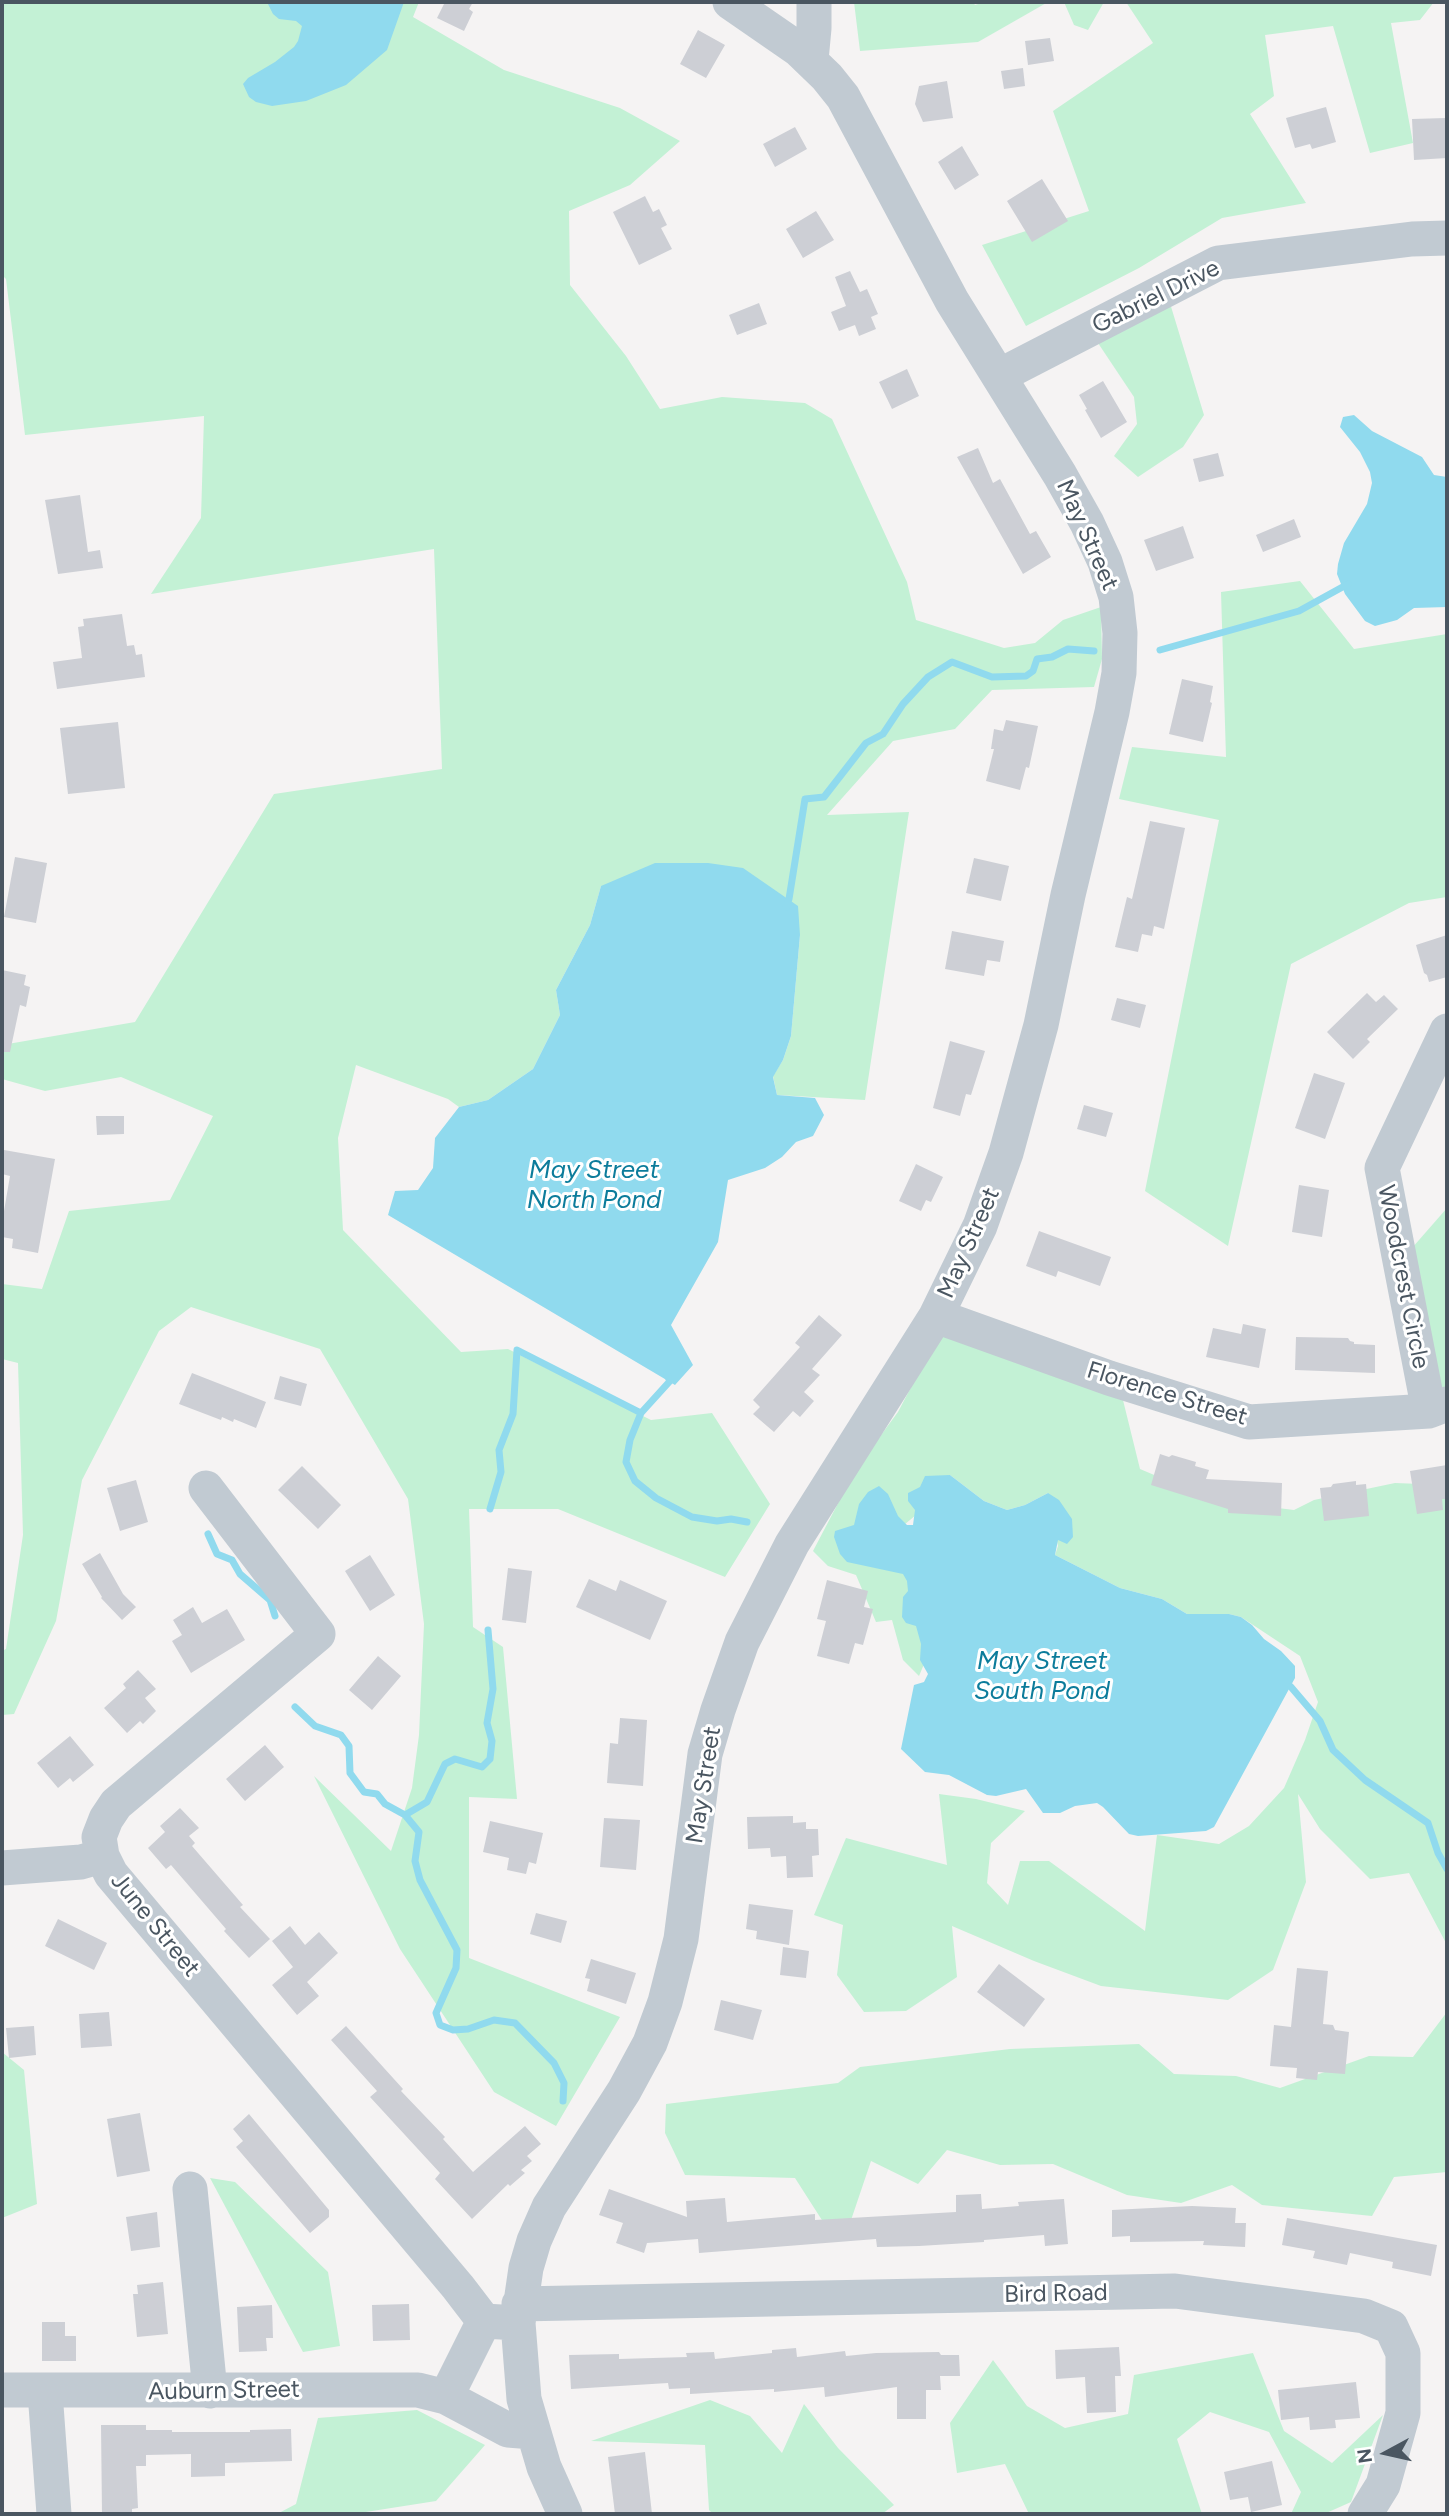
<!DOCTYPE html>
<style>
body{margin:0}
#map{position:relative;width:1449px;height:2516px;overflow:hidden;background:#f5f3f3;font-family:Figtree,sans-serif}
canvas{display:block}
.frame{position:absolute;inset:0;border:4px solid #4a5661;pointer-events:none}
.north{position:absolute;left:1351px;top:2418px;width:70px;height:70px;-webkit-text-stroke:5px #fff;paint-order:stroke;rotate:262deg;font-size:19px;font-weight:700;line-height:28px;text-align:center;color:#4a5661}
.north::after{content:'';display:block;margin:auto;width:24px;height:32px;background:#4a5661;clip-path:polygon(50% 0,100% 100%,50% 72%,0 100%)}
</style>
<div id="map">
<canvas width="1449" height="2516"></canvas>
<div class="frame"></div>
<div class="north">N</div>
</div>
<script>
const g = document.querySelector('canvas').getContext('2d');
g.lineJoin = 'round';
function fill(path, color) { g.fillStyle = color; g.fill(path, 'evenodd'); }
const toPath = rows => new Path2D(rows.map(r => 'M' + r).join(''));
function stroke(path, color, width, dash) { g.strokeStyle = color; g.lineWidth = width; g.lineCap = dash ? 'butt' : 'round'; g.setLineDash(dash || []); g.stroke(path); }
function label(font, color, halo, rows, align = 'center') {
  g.font = font + ' Figtree,sans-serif'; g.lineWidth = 6; g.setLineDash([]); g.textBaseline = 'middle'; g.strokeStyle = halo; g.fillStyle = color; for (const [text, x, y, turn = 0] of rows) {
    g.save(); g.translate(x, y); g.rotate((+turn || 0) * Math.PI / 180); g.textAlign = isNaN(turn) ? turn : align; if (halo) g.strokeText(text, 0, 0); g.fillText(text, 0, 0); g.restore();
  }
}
const green = toPath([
 [2,2,419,2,413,17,504,70,620,108,680,141,630,185,569,211,570,285,626,356,660,409,722,397,805,403,832,419,907,582,916,620,1004,648,1035,643,1063,620,1101,607,1102,659,1094,687,992,690,955,729,893,741,827,815,909,812,865,1100,777,1095,773,1076,783,1060,791,1036,800,935,601,886,590,925,556,990,560,1015,533,1069,488,1100,459,1107,448,1099,356,1065,338,1138,343,1230,461,1352,508,1349,651,1420,712,1413,770,1504,725,1577,558,1509,469,1509,473,1627,503,1647,517,1799,469,1797,469,1958,620,2017,556,2126,494,2092,400,1949,314,1776,391,1851,412,1788,419,1735,424,1624,408,1499,320,1349,191,1307,159,1331,82,1480,56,1621,14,1714,2,1715,2,1651,6,1649,23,1535,18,1363,2,1359,2,1284,42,1289,69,1211,170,1200,213,1116,121,1077,45,1091,2,1079,2,1045,135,1022,274,794,442,769,434,549,151,594,201,518,204,416,25,435,6,279,2,275],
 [854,2,973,2,975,5,984,2,1048,2,978,42,860,51],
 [1064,2,1104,2,1088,30,1074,25],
 [1126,2,1434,2,1420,20,1391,23,1413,143,1370,153,1333,26,1265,35,1274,96,1250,114,1306,203,1222,218,1139,268,1026,326,982,245,1089,211,1053,111,1153,43],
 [1169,300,1204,415,1183,447,1138,477,1114,456,1137,424,1134,397,1098,343],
 [1300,581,1354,649,1447,634,1447,897,1409,903,1291,964,1228,1246,1145,1191,1219,820,1119,799,1132,747,1226,757,1221,592],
 [1447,1208,1447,1391,1440,1394,1412,1248],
 [989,1327,1121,1392,1140,1469,1185,1488,1246,1504,1294,1510,1314,1500,1395,1483,1447,1485,1447,1945,1409,1873,1370,1879,1320,1829,1298,1794,1306,1882,1273,1970,1228,2000,1101,1986,1034,1961,952,1926,957,1977,906,2011,864,2012,837,1975,843,1925,814,1915,846,1838,947,1865,939,1794,976,1799,1025,1811,991,1843,987,1883,1008,1905,1020,1861,1049,1861,1145,1931,1157,1835,1219,1844,1249,1826,1284,1788,1305,1740,1318,1702,1300,1656,1241,1617,1229,1614,1187,1614,1162,1599,1120,1588,1055,1555,1058,1546,1048,1493,1025,1505,1007,1510,984,1501,950,1475,939,1496,893,1534,923,1559,927,1657,919,1676,903,1660,892,1620,876,1622,856,1575,828,1566,813,1551,856,1469,898,1412,938,1336],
 [1447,2012,1447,2172,1394,2177,1372,2216,1262,2205,1232,2185,1181,2203,1127,2195,1053,2164,1000,2165,947,2150,918,2184,871,2161,848,2229,827,2228,795,2178,685,2175,665,2133,666,2104,838,2083,860,2067,1010,2049,1139,2044,1174,2074,1236,2076,1280,2088,1369,2056,1413,2057],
 [2,2052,24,2070,37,2204,2,2218],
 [210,2178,235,2182,328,2272,340,2346,303,2352],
 [1253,2353,1284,2431,1332,2463,1383,2415,1351,2502,1324,2514,1291,2514,1301,2492,1269,2432,1210,2412,1177,2439,1202,2514,1029,2514,1005,2464,957,2473,950,2423,993,2360,1027,2406,1065,2428,1128,2414,1134,2375],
 [710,2400,750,2416,782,2453,804,2404,838,2448,894,2505,882,2514,713,2514,709,2510,705,2445,591,2441],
 [417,2410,485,2445,436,2501,353,2514,277,2514,296,2504,318,2418]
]);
const water = toPath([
 [267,2,404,2,387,50,346,85,306,101,272,106,256,102,249,97,243,84,248,78,275,62,294,47,298,41,302,26,296,21,279,19,273,14],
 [1354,415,1372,431,1422,457,1434,475,1447,477,1447,607,1414,608,1397,620,1375,626,1365,621,1345,594,1337,574,1338,564,1344,543,1367,504,1372,483,1370,472,1360,452,1340,427,1343,417],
 [655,863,708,863,743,868,798,906,800,935,791,1036,783,1060,773,1077,777,1095,815,1098,824,1115,813,1136,796,1142,782,1157,765,1168,728,1180,718,1242,671,1325,693,1365,675,1385,388,1215,395,1191,418,1190,433,1168,435,1138,459,1107,488,1100,533,1069,560,1015,556,990,590,925,601,886],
 [950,1475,984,1501,1007,1510,1025,1505,1048,1493,1059,1500,1072,1519,1073,1537,1067,1544,1058,1540,1055,1555,1120,1588,1162,1599,1187,1614,1229,1614,1241,1617,1252,1625,1264,1639,1281,1651,1295,1666,1295,1678,1214,1827,1206,1831,1138,1836,1129,1834,1103,1807,1097,1803,1075,1806,1060,1813,1043,1813,1026,1789,996,1796,987,1795,949,1775,925,1772,901,1749,914,1685,924,1682,928,1674,920,1660,921,1644,916,1626,906,1623,902,1617,903,1597,908,1591,907,1581,903,1574,847,1562,840,1554,834,1537,835,1531,854,1525,859,1504,868,1492,879,1486,888,1494,898,1516,907,1525,913,1525,915,1510,908,1501,908,1493,920,1487,925,1476]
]);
const stream = toPath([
 [1160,650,1299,611,1348,584],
 [786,907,789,899,805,799,824,797,866,743,883,734,903,704,928,677,952,662,992,677,1026,676,1033,671,1037,659,1052,657,1068,649,1094,651],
 [641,1413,630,1440,626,1462,635,1481,656,1498,692,1517,717,1521,731,1519,747,1522],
 [490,1509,501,1472,499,1450,513,1414,517,1350,641,1413,670,1381,667,1375],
 [208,1534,217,1554,232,1560,240,1574,270,1600,275,1616],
 [488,1630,493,1689,487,1723,492,1741,490,1759,482,1767,455,1759,445,1764,427,1802,405,1815,419,1832,415,1861,420,1880,457,1950,456,1968,436,2013,440,2025,453,2030,468,2029,494,2020,515,2023,554,2063,564,2083,563,2101],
 [1291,1687,1320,1721,1333,1750,1365,1780,1428,1823,1438,1853,1447,1869],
 [295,1707,315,1726,341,1735,349,1746,350,1773,364,1792,377,1794,385,1804,405,1815]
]);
const building = toPath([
 [445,2,473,2,469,9,473,12,464,31,437,18],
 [698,30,725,45,706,78,680,64],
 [1050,38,1054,61,1028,65,1025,41],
 [1023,68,1025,86,1004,89,1001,71],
 [947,81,953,118,923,122,915,104,919,86],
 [1326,107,1336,142,1312,149,1310,144,1295,148,1286,118],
 [1446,118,1447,158,1414,160,1412,119],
 [795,127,807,149,775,167,763,144],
 [962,146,979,175,955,190,938,162],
 [1042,179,1068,221,1032,242,1007,201],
 [645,196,653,212,659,209,667,225,661,228,672,249,639,265,613,212],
 [816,211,834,240,803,258,786,229],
 [850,271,860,292,867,289,878,314,871,317,876,329,859,336,855,325,839,331,831,312,846,306,835,277],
 [759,303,767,324,737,335,729,315],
 [907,369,919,396,892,409,879,382],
 [1103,381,1127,422,1101,438,1085,410,1087,409,1079,395],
 [978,448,993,483,1000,479,1030,534,1036,531,1051,557,1023,574,957,457],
 [1218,453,1224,476,1199,482,1193,459],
 [80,495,88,552,100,550,103,568,58,574,45,500],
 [1294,519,1301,537,1263,552,1256,535],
 [1183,526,1194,558,1156,571,1144,540],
 [122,614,127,646,134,645,136,655,142,654,145,677,57,689,53,662,82,658,78,627,84,626,83,619],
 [1182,679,1213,686,1210,702,1212,703,1203,742,1169,734],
 [1006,720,1038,726,1029,768,1026,767,1020,790,986,781,994,749,991,749,994,729,1003,731],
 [118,722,125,788,68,794,60,728],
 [1150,821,1185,828,1164,929,1154,926,1152,936,1142,934,1138,952,1115,947,1127,897,1132,899],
 [15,857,47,863,36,923,4,917],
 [974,858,1009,866,1001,901,966,893],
 [952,931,1004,941,1000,962,987,960,984,976,945,969],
 [1447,935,1447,977,1429,982,1427,975,1424,973,1416,945],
 [2,970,26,975,24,985,30,987,26,1007,20,1005,10,1052,2,1052],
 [1367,993,1376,1002,1384,995,1398,1009,1367,1039,1370,1042,1353,1059,1327,1032],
 [1117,998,1146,1005,1140,1028,1111,1020],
 [950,1041,985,1051,971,1095,966,1094,960,1116,933,1108],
 [1314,1073,1345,1083,1325,1139,1295,1128],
 [1084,1105,1113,1113,1106,1137,1077,1129],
 [96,1116,124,1116,124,1134,97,1135],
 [4,1150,55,1159,38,1253,12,1248,13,1239,2,1237,2,1211,4,1211,10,1176,2,1174],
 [916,1164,943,1177,931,1202,926,1200,921,1211,899,1201],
 [1299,1185,1329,1190,1322,1237,1292,1232],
 [1039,1231,1111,1257,1100,1286,1058,1271,1056,1277,1026,1266],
 [819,1315,842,1335,812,1369,820,1375,804,1392,814,1401,800,1417,793,1411,774,1432,753,1414,760,1407,753,1400,800,1347,795,1343],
 [1243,1324,1266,1329,1259,1368,1206,1357,1213,1328,1241,1334],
 [1296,1337,1348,1338,1350,1341,1354,1342,1354,1344,1375,1345,1375,1373,1295,1370],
 [192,1373,266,1402,256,1428,234,1419,233,1422,222,1417,221,1420,179,1404],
 [280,1376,307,1384,301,1406,274,1399],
 [1160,1454,1169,1457,1172,1455,1196,1462,1195,1466,1209,1470,1206,1479,1282,1483,1281,1516,1228,1513,1228,1509,1151,1485],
 [1447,1465,1447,1499,1442,1499,1443,1510,1417,1514,1410,1471],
 [302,1466,341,1505,318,1529,278,1490],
 [136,1480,148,1522,120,1531,107,1488],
 [1356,1481,1356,1485,1366,1484,1369,1516,1324,1521,1320,1488,1331,1487,1333,1484],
 [100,1553,123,1594,136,1607,122,1620,101,1598,102,1597,82,1564],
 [370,1555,395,1595,370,1611,345,1571],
 [508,1568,532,1571,526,1623,502,1620],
 [589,1579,616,1591,620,1580,667,1601,650,1640,576,1607],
 [827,1580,868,1591,864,1607,873,1609,863,1645,855,1643,849,1664,817,1656,826,1621,817,1619],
 [193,1607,202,1623,227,1609,245,1640,191,1673,172,1641,182,1635,173,1620],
 [378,1656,401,1676,372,1710,349,1690],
 [138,1670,156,1689,145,1698,156,1711,143,1724,140,1721,127,1733,104,1708,126,1688,123,1684],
 [620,1718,647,1720,643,1786,607,1783,610,1743,618,1744],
 [70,1736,94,1765,73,1782,70,1778,58,1788,37,1763],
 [265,1745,284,1767,245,1801,226,1779],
 [180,1808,199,1828,189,1836,195,1843,192,1846,243,1905,240,1907,270,1939,249,1958,224,1931,226,1929,171,1865,166,1869,148,1848,165,1832,160,1826],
 [793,1816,793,1823,806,1822,806,1829,818,1829,819,1855,812,1856,813,1877,787,1878,786,1856,771,1857,770,1848,748,1849,747,1817],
 [604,1818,640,1820,636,1870,600,1867],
 [490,1821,543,1833,536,1864,529,1862,526,1874,507,1870,509,1858,483,1852],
 [749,1904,793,1910,789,1945,756,1939,757,1931,746,1929],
 [536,1913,567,1921,561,1943,530,1934],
 [58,1919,107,1943,94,1970,45,1946],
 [290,1926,305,1945,319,1932,338,1953,307,1982,319,1996,297,2015,272,1985,293,1967,272,1941],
 [783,1947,809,1951,806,1978,780,1975],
 [591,1959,636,1973,626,2004,587,1991,590,1979,585,1978],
 [999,1964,1045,1999,1024,2027,977,1992],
 [1297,1968,1328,1971,1323,2024,1333,2025,1335,2030,1349,2032,1345,2074,1318,2072,1317,2080,1296,2078,1297,2068,1270,2066,1274,2025,1291,2027],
 [721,2000,762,2010,753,2040,714,2030],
 [109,2012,112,2046,81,2048,79,2014],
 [34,2026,36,2055,9,2058,6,2028],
 [346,2026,403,2089,401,2091,445,2137,443,2139,473,2172,525,2126,541,2144,527,2156,532,2161,521,2170,525,2173,510,2186,508,2184,472,2219,435,2179,440,2173,370,2097,377,2091,331,2040],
 [140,2113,150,2171,117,2177,107,2119],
 [249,2114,329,2210,329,2217,310,2233,236,2147,243,2141,233,2129],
 [609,2189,687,2217,686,2201,725,2198,727,2222,815,2214,815,2220,956,2212,956,2195,981,2194,982,2209,1019,2206,1018,2202,1064,2199,1068,2244,1045,2246,1044,2235,984,2240,984,2242,919,2246,877,2247,876,2239,699,2253,698,2239,647,2243,644,2253,616,2243,623,2223,599,2215],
 [1192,2206,1236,2208,1235,2223,1246,2223,1245,2247,1203,2245,1204,2241,1130,2242,1130,2236,1112,2237,1112,2210],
 [157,2212,160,2247,131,2251,126,2217],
 [1287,2218,1437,2245,1431,2276,1392,2268,1393,2262,1350,2253,1347,2265,1313,2258,1315,2251,1282,2245],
 [163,2282,168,2334,137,2337,133,2294,138,2294,137,2285],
 [409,2304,410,2340,373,2341,372,2305],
 [272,2305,273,2338,266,2338,267,2351,239,2352,237,2307],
 [42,2322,65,2322,65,2336,76,2336,76,2361,42,2361],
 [1119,2347,1121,2376,1115,2376,1116,2412,1087,2413,1085,2377,1056,2379,1055,2350],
 [796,2348,797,2357,845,2351,846,2356,876,2353,939,2352,941,2355,959,2355,960,2376,940,2376,941,2390,926,2390,926,2419,897,2419,897,2387,825,2397,824,2387,774,2392,774,2389,690,2394,690,2388,669,2389,668,2383,571,2389,569,2355,619,2354,619,2359,687,2357,686,2353,714,2352,715,2359,772,2353,772,2350],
 [1356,2382,1360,2418,1335,2420,1336,2428,1310,2430,1309,2417,1281,2420,1278,2390],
 [101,2425,146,2425,146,2430,172,2430,172,2432,250,2432,250,2430,291,2429,292,2461,225,2463,225,2476,191,2477,191,2454,146,2455,146,2466,136,2466,138,2508,132,2509,132,2514,102,2514],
 [645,2452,652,2514,615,2514,608,2457],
 [1272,2461,1282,2505,1251,2512,1248,2497,1230,2500,1224,2472]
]);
const minor = toPath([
 [811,60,814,28,814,2],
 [999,376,1218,263,1412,239,1447,238],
 [936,1316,1109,1378,1249,1422,1429,1411,1447,1404],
 [1429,1411,1382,1168,1447,1031],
 [206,1488,318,1634,116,1804,106,1819,99,1837,102,1856,111,1874,458,2287,484,2321,518,2323],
 [2,1868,81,1862,102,1856],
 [190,2189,210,2391],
 [519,2304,1175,2291,1364,2316,1391,2327,1403,2353,1403,2413,1383,2485,1365,2514],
 [2,2390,418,2390,446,2397,508,2430,533,2432],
 [45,2392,54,2514],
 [446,2397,484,2321],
 [565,2514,544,2467,524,2399,518,2323,526,2268,534,2241,549,2207,624,2091,650,2043,665,2002,681,1939,705,1754,718,1710,742,1642,792,1544,936,1316,980,1226,1006,1153,1041,1025,1068,895,1112,712,1119,673,1120,633,1116,597,1105,562,1087,523,1060,475,952,301,843,97,827,77,798,49,730,2]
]);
const streetNames = [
 ["Gabriel Drive",1156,297,-26],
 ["May Street",1087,535,66],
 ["May Street",969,1243,-66],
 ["Woodcrest Circle",1403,1277,79],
 ["Florence Street",1167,1394,17],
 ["May Street",704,1785,-81],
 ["June Street",155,1925,51],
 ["Bird Road",1056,2294,-1],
 ["Auburn Street",224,2391,-1]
];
const waterNames = [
 ["May Street",594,1170],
 ["North Pond",594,1200],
 ["May Street",1042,1661],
 ["South Pond",1042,1691]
];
fill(green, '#c3f1d5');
fill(water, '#90daee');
stroke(stream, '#90daee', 7);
fill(building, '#cdcfd5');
stroke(minor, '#c1cad2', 35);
label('24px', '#4a5661', '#fff', streetNames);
label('italic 26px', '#0c7c9b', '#fff', waterNames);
</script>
